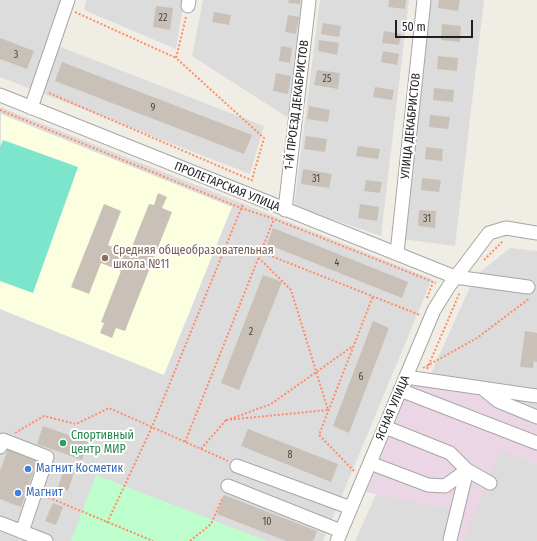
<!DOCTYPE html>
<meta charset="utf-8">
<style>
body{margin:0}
#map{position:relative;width:537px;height:541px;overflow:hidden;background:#f0eee4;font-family:"Fira Sans Condensed",sans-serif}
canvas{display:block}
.scale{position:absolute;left:395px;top:20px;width:78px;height:18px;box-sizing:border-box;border:2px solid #1f1f1f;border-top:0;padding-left:5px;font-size:12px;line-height:14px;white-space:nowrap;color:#1f1f1f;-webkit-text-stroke:3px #fff;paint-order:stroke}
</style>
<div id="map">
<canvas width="537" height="541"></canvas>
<div class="scale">50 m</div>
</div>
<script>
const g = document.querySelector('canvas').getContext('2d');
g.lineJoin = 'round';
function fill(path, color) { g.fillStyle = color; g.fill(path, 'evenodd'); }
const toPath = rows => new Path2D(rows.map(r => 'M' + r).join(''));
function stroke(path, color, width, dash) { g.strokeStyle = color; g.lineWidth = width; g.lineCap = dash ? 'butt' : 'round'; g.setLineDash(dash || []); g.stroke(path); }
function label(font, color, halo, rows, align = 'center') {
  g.font = font + ' "Fira Sans Condensed",sans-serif'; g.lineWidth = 4; g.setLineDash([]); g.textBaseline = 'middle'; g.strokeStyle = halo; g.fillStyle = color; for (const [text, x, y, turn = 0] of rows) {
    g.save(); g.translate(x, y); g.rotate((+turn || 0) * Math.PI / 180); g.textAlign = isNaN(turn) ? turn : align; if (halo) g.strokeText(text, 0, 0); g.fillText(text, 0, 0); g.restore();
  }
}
const residential = toPath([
 [0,0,68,0,53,44,264,126,250,174,0,77],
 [86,0,184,0,176,49,84,10],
 [203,0,308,0,293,121,192,56],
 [320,0,409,0,381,236,294,206],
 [430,0,484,0,455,246,402,239],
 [0,107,432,279,323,541,0,541],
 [510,248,537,251,537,541,355,541,475,276]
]);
const industrial = toPath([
 [411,384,492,395,537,412,537,464,501,451,463,541,447,541,454,510,366,492]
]);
const education = toPath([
 [1,114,232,207,164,375,0,309]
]);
const park = toPath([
 [96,475,267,541,71,541]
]);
const pitch = toPath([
 [3,140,78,167,33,293,0,281,0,147]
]);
const building = toPath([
 [289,0,300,0,300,4,288,3],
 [389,0,406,0,405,9,388,7],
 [439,0,460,0,458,11,438,8],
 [156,6,173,8,170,30,153,27],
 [214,12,231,15,229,25,212,22],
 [288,15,299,17,296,34,285,32],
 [323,23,341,26,339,37,321,34],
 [442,24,461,26,460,42,441,40],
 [384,31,401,34,399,45,382,43],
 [0,38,34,51,27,69,0,59],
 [319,40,339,43,337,55,318,51],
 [281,46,292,48,290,63,279,61],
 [383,51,399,54,397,65,381,62],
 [438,56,458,58,457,71,437,69],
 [62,62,252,135,244,154,55,81],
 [317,70,340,73,338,89,314,85],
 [276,73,291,76,288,94,273,91],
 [375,87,394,90,392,100,373,97],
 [434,88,454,90,453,102,433,100],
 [309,106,330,110,328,122,307,119],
 [430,115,450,117,448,129,429,127],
 [306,136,327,139,325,152,304,149],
 [358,146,380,149,378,159,356,156],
 [426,147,443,149,442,161,425,159],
 [303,169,332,174,329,188,301,184],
 [422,178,441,180,439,192,421,190],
 [366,180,382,182,380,193,364,191],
 [158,193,167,197,162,208,172,212,125,331,116,328,112,338,100,333,104,323,101,322,121,271,101,263,89,294,71,287,104,204,121,211,108,245,129,254,149,204,154,205],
 [360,204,379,207,377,221,358,218],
 [419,210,436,211,435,228,418,226],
 [273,228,408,282,402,298,267,244],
 [263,275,282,282,239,390,221,383],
 [373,321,389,328,349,433,333,426],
 [525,331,537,333,537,362,534,361,533,368,520,367],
 [43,426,88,442,82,460,37,444],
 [248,429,338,464,331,482,241,446],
 [8,449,38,460,21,507,0,499,0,471],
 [64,469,74,472,68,491,58,487],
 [224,495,317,531,313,541,286,541,217,514],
 [53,503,63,507,56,525,45,521]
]);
const path = toPath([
 [75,12,176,58],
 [186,17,176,58,264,138,251,183],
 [49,93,251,180],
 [0,110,241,208,274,219,436,283],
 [261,252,420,315],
 [484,260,503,241],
 [427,298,433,282],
 [423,368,477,338,530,298],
 [427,369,460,292],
 [230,419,271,404,353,346],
 [226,420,328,410,291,290,259,258],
 [15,433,44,416,76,424,109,408,228,461],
 [185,442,274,219],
 [201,449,226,420],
 [354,471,319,435,373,296],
 [45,496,153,541],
 [107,523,152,427,243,204],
 [190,541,211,524,223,497]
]);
const minor = toPath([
 [188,6,189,0],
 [0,95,455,277,528,287],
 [31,108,68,0],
 [285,210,309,0],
 [397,253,424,0],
 [406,377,537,396],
 [482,388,498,401,537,417],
 [400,390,537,443],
 [385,427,450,453,467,470,490,483],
 [0,447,3,440,47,457,22,532],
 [370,463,428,485,445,486,467,470,450,540],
 [237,466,351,508],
 [228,486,341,531],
 [0,523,46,541],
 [337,541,434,310,449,286,489,233,506,228,537,233]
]);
const markers = [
 [105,258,4,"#8d6e63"],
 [63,443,4,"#2e9e5b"],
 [28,469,4,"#3f7fe0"],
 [18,493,4,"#3f7fe0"]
];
const numberNames = [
 ["22",163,18],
 ["3",16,55],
 ["25",327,79],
 ["9",153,108],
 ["31",316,179],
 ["31",427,219],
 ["4",337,263],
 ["2",251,332],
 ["6",361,377],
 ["8",290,455],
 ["10",267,522]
];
const streetNames = [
 ["1-Й ПРОЕЗД ДЕКАБРИСТОВ",297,105,-83],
 ["УЛИЦА ДЕКАБРИСТОВ",411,126,-84],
 ["ПРОЛЕТАРСКАЯ УЛИЦА",227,187,22],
 ["ЯСНАЯ УЛИЦА",393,408,-67]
];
const educationNames = [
 ["Средняя общеобразовательная",113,251],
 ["школа №11",113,265]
];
const leisureNames = [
 ["Спортивный",71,436],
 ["центр МИР",71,450]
];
const shopNames = [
 ["Магнит Косметик",36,469],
 ["Магнит",26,493]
];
fill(residential, '#dddcdc');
fill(industrial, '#ead6e4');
fill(education, '#fbffdf');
fill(park, '#befecc');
fill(pitch, '#7ce5cb');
fill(building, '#c9c1b7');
stroke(minor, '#a6a6a6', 15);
stroke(path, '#ff8b67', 2, [2, 2]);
stroke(minor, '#fff', 13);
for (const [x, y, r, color] of markers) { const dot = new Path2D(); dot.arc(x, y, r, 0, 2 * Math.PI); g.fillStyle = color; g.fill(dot); stroke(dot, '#fff', 1.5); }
label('10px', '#4a4845', null, numberNames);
label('12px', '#1f1f1f', '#fff', streetNames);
label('12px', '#785e54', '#fff', educationNames, 'left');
label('12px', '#27864d', '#fff', leisureNames, 'left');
label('12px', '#366cbe', '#fff', shopNames, 'left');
</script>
